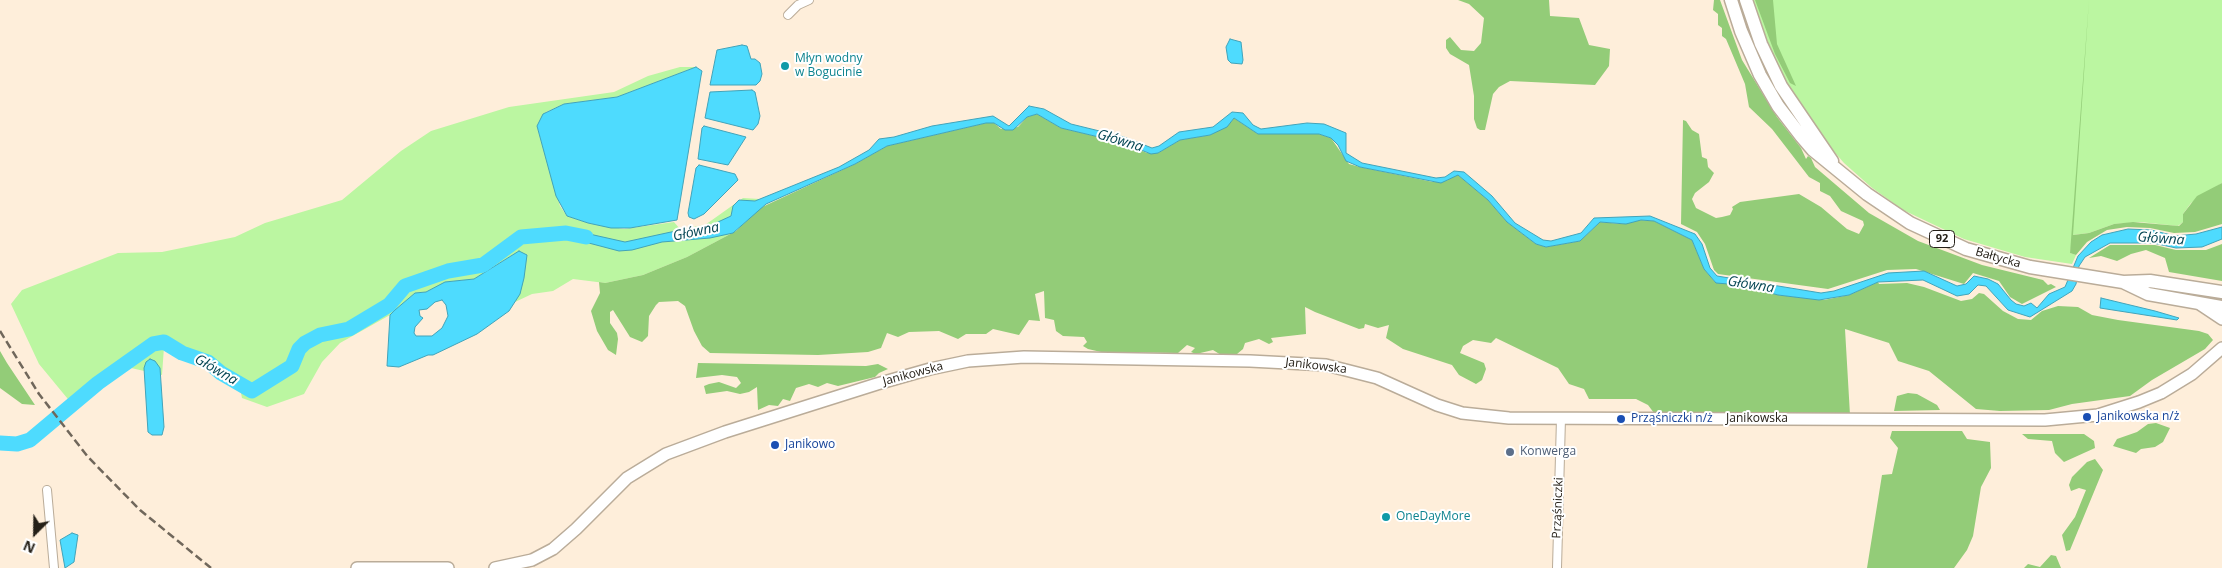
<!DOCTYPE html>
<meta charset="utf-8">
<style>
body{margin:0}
#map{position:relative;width:2222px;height:568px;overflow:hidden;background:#feeeda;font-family:"Open Sans",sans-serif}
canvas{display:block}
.north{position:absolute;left:10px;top:508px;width:50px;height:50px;-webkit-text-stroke:4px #fff;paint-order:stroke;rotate:203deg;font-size:14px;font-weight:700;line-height:20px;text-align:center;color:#252018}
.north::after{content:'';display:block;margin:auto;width:18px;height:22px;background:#252018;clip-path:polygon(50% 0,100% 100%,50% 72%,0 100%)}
</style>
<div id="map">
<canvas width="2222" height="568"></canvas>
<div class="north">N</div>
</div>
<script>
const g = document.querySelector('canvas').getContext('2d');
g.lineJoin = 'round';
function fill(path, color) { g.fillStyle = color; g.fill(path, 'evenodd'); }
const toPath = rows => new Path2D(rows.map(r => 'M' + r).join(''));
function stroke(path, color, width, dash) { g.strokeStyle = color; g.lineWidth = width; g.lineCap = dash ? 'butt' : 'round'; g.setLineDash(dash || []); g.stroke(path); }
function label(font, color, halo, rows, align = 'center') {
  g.font = font + ' "Open Sans",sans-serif'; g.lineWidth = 4; g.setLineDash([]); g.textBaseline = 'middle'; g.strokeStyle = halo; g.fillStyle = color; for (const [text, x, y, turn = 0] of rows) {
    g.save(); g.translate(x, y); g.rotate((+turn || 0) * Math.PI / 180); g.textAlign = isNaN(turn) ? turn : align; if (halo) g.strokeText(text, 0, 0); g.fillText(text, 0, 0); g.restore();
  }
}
const green = toPath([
 [1750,0,2222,0,2222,183,2191,203,2183,214,2183,222,2178,226,2140,222,2114,224,2089,233,2073,235,2070,253,2076,255,2072,264,2025,257,1964,239,1903,210,1871,187,1844,163,1823,139,1788,88,1769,52],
 [680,67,696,67,617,97,564,104,546,112,537,126,560,206,567,216,588,223,624,229,674,222,680,229,705,225,743,198,760,199,736,231,687,257,643,275,605,283,573,279,553,291,532,294,515,302,524,278,514,254,474,279,446,282,426,292,415,293,390,315,340,343,322,362,304,394,267,407,242,398,240,388,206,364,164,347,162,375,131,368,110,372,72,404,39,364,11,304,22,290,118,253,162,252,235,237,265,223,342,200,401,151,431,131,509,107,614,92,648,76]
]);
const forest = toPath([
 [1458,0,1549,0,1550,16,1579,18,1589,45,1610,49,1609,66,1595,85,1510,81,1499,87,1493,94,1485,130,1480,130,1477,128,1474,119,1474,96,1469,65,1450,54,1446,48,1446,40,1450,37,1461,50,1474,51,1481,43,1484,18,1469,4],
 [1714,0,1720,0,1742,60,1777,117,1801,148,1806,159,1808,156,1811,158,1815,167,1869,213,1918,241,1982,265,2043,280,2048,285,2051,284,2056,287,2022,304,2010,297,1999,281,1973,273,1964,284,1916,269,1887,270,1828,289,1718,274,1714,270,1705,244,1697,232,1681,224,1683,120,1686,121,1692,130,1699,134,1702,157,1707,159,1708,167,1714,173,1709,182,1695,193,1692,199,1696,208,1716,218,1722,217,1730,215,1733,209,1732,207,1740,202,1799,194,1821,207,1847,229,1859,234,1864,225,1863,221,1841,211,1830,196,1820,191,1820,183,1809,177,1772,129,1749,107,1745,84,1726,39,1722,36,1722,28,1718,25,1718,14,1713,10],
 [1755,0,1773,0,1777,44,1796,86,1790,83,1775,54],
 [2089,0,2073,235,2089,233,2114,224,2133,222,2179,226,2183,222,2183,214,2197,196,2222,183,2222,224,2195,232,2174,233,2150,228,2127,227,2107,230,2087,242,2076,255,2070,253],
 [1037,114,1061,128,1124,143,1147,153,1158,153,1180,140,1210,135,1229,124,1234,118,1258,134,1319,134,1331,138,1349,164,1360,167,1433,182,1448,180,1453,175,1458,175,1488,200,1507,222,1536,244,1546,247,1580,241,1600,222,1621,224,1641,220,1654,221,1692,240,1704,269,1715,282,1741,285,1778,295,1824,300,1849,295,1878,282,1879,284,1907,283,1924,287,1961,301,1972,299,1979,293,1984,294,2003,311,2018,319,2031,320,2042,311,2058,306,2078,307,2092,315,2118,320,2199,331,2208,334,2213,340,2205,349,2152,380,2130,396,2072,404,2049,410,2000,411,1976,409,1929,371,1898,361,1889,343,1845,329,1850,415,1654,413,1648,405,1636,399,1589,399,1584,389,1569,384,1558,368,1496,338,1491,343,1473,340,1463,346,1460,353,1484,363,1486,369,1482,380,1476,384,1459,375,1452,365,1403,349,1386,338,1389,325,1378,328,1365,324,1364,328,1359,329,1315,312,1305,307,1306,334,1271,338,1273,342,1269,344,1259,339,1245,343,1243,349,1237,354,1221,355,1213,350,1196,354,1191,352,1195,348,1187,345,1178,353,1101,352,1088,349,1083,346,1087,342,1084,337,1063,336,1056,331,1054,320,1045,318,1044,291,1035,294,1040,321,1029,320,1019,335,993,329,986,334,966,334,958,339,939,331,909,332,898,337,887,333,881,348,868,352,818,355,710,353,702,346,694,331,685,306,678,301,659,302,656,305,649,316,648,336,642,342,630,337,613,310,610,312,610,323,617,333,618,339,616,355,608,350,597,331,591,311,600,293,599,282,605,283,643,275,687,257,736,231,760,208,855,164,887,146,986,123,994,123,1001,129,1018,127,1027,117],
 [2222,244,2222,281,2169,272,2165,258,2146,250,2131,254,2117,261,2101,256,2089,258,2110,245,2155,245,2176,250,2206,250],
 [0,351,7,363,35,405,22,404,0,388],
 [698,363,866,366,878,364,888,369,879,373,875,377,838,386,827,383,818,387,809,384,796,388,790,401,783,399,778,406,769,405,758,410,757,387,749,392,740,394,727,391,706,394,704,386,709,384,719,382,736,388,741,383,737,377,722,375,696,378],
 [1908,393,1917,394,1937,405,1940,410,1894,411,1897,396],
 [2156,423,2170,428,2163,442,2155,447,2141,449,2136,453,2113,446,2117,439,2137,432,2148,424],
 [1892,431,1962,431,1967,439,1990,442,1991,468,1981,487,1973,536,1967,550,1954,568,1867,568,1882,475,1892,474,1898,448,1890,438],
 [2022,434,2084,434,2094,441,2095,448,2064,462,2055,453,2052,441,2028,439],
 [2095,459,2103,470,2070,550,2066,551,2062,535,2075,517,2086,490,2079,488,2071,491,2069,485,2072,477,2087,462],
 [2051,555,2056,556,2061,568,2024,568,2028,564,2040,567]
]);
const water = toPath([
 [1230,39,1241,42,1243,60,1242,64,1231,63,1228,60,1226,47,1230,39],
 [742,45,747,46,751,59,755,59,760,63,762,74,760,81,756,85,710,85,717,50,742,45],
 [696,67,702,71,701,76,677,220,630,228,611,228,588,223,567,216,556,196,537,126,543,114,564,104,617,97,696,67],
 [752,90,755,92,760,116,758,124,753,130,705,118,710,92,752,90],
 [1029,106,1044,109,1071,124,1124,137,1152,148,1159,146,1179,132,1213,127,1232,112,1243,113,1253,125,1261,129,1307,123,1324,124,1346,133,1346,153,1362,163,1436,178,1445,177,1454,171,1464,172,1492,196,1515,223,1543,240,1551,241,1581,233,1594,218,1650,216,1695,234,1702,244,1710,268,1717,276,1821,293,1834,291,1888,273,1924,271,1957,286,1966,284,1974,276,1988,279,1998,284,2011,300,2016,304,2024,306,2031,303,2037,308,2049,294,2065,287,2078,256,2091,242,2102,235,2128,229,2151,230,2175,236,2196,234,2222,227,2222,239,2202,247,2176,248,2153,243,2110,243,2085,257,2079,266,2076,284,2072,291,2030,317,2008,310,1986,286,1978,285,1969,294,1957,296,1923,280,1878,282,1849,295,1819,300,1778,295,1741,285,1716,283,1704,269,1692,240,1654,221,1641,220,1626,224,1600,222,1580,241,1546,247,1536,244,1507,222,1488,200,1458,175,1441,183,1360,167,1346,161,1338,145,1331,138,1319,134,1258,134,1234,118,1227,127,1210,135,1180,140,1158,153,1151,154,1124,143,1061,128,1037,114,1027,117,1013,130,1005,130,994,123,986,123,887,146,855,164,766,204,733,233,710,238,662,242,632,250,619,251,566,237,567,229,625,242,671,232,707,227,731,216,733,206,739,200,755,201,839,167,869,150,879,139,894,137,932,126,993,116,1009,126,1029,106],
 [704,126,746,137,728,165,698,159,702,128,704,126],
 [699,165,735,174,738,180,704,214,694,219,689,217,688,213,696,168,699,165],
 [519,251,527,255,524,278,520,294,509,311,477,334,433,355,428,355,399,367,387,366,390,315,395,310,415,293,426,292,445,282,474,279,519,251],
 [442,300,446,305,448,316,442,328,432,336,416,336,414,333,415,327,423,318,420,316,419,310,427,309,435,302,442,300],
 [2101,298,2155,311,2179,318,2177,320,2100,308,2101,298],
 [150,359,155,361,160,368,164,427,162,435,152,435,148,432,144,368,146,362,150,359],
 [72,533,78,535,74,562,65,568,60,540,72,533]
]);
const river = toPath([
 [0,443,17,444,30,440,98,383,153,344,164,342,182,353,208,362,221,373,252,391,292,366,299,349,305,343,320,335,349,329,389,305,405,286,448,271,483,265,521,237,566,233,586,237]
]);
const street = toPath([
 [788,15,798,5,809,0],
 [47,490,54,568],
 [1557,568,1561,418]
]);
const secondary = toPath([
 [2201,305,2222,319],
 [357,568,448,568],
 [495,568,532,560,553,549,576,529,627,478,666,454,725,432,877,384,930,369,968,361,1024,357,1250,361,1326,365,1377,378,1437,405,1462,413,1509,418,2045,420,2098,415,2139,402,2161,393,2192,374,2222,348]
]);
const primary = toPath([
 [1731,0,1741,31,1760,75,1778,106,1801,136,1813,150,1867,194,1910,223,1966,249,2030,267,2123,282,2150,281,2222,292],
 [1746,0,1761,44,1781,86,1832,161],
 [2123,282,2148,294,2222,307]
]);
const rail = toPath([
 [0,331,39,394,88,457,140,510,211,568]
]);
const markers = [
 [785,66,5,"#0f9aa8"],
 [2087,417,5,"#1a4fb4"],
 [1621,419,5,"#1a4fb4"],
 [775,445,5,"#1a4fb4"],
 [1510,452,5,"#5c6f8a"],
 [1386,517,5,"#0f9aa8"]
];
const shields = [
 [1942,239,25]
];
const shieldNames = [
 ["92",1942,239]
];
const cultureNames = [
 ["Młyn wodny",795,59],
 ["w Bogucinie",795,73],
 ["OneDayMore",1396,517]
];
const streetNames = [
 ["Bałtycka",1998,258,16],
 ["Janikowska",1316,366,7],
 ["Janikowska",913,374,-15],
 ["Janikowska",1757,419],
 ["Prząśniczki",1558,508,-88]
];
const transitNames = [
 ["Janikowska n/ż",2097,417],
 ["Prząśniczki n/ż",1631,419],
 ["Janikowo",785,445]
];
const serviceNames = [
 ["Konwerga",1520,452]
];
const waterNames = [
 ["Główna",1120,141,17],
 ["Główna",696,232,-12],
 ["Główna",2161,239,4],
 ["Główna",1751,285,9],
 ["Główna",216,370,30]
];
fill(green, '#bbf6a1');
fill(forest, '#93cc78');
fill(water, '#4edbfe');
stroke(water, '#42a3b9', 1);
stroke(river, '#4edbfe', 15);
stroke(street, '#baac99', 10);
stroke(secondary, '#baac99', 14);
stroke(primary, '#baac99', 15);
stroke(street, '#fff', 8);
stroke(secondary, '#fff', 11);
stroke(primary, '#fff', 12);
stroke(rail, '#70675b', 2.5, [8, 4]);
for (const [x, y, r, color] of markers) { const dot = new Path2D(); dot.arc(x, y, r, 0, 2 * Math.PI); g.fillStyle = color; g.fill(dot); stroke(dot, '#fff', 2); }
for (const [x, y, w] of shields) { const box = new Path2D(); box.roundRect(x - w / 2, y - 8.5, w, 17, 4); g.fillStyle = '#fff'; g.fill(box); stroke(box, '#252018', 1); }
label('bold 11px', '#252018', null, shieldNames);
label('12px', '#0d838f', '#fff', cultureNames, 'left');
label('12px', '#252018', '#fff', streetNames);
label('12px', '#164399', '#fff', transitNames, 'left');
label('12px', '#4e5e75', '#fff', serviceNames, 'left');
label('italic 14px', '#054654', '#fff', waterNames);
</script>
